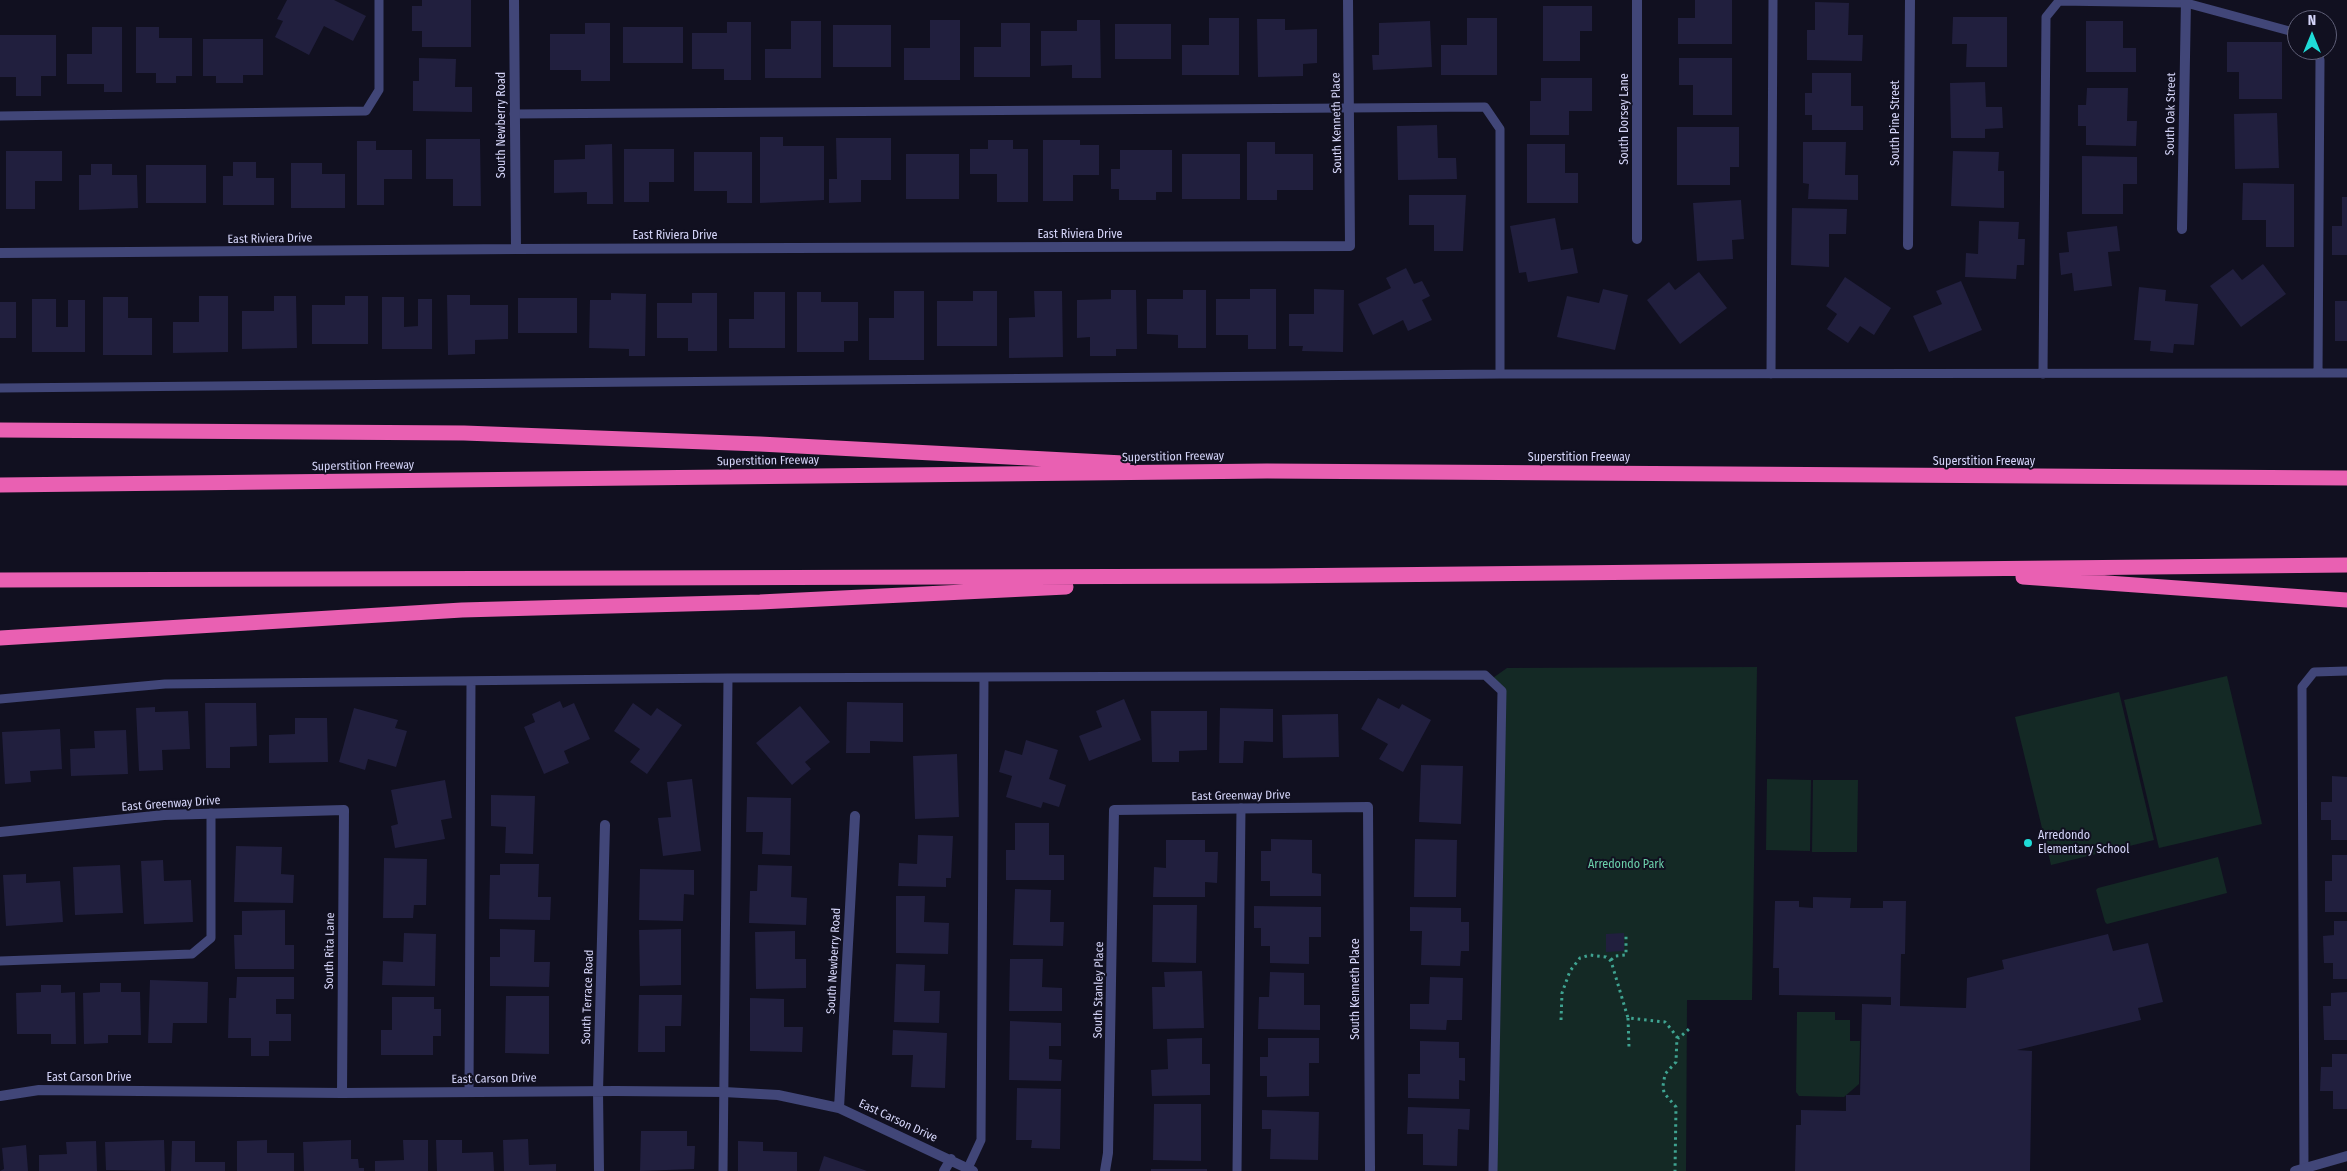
<!DOCTYPE html>
<style>
body{margin:0}
#map{position:relative;width:2347px;height:1171px;overflow:hidden;background:#111020;font-family:"Fira Sans Condensed",sans-serif}
canvas{display:block}
.north{position:absolute;left:2287px;top:10px;width:50px;height:50px;box-sizing:border-box;background:#111020;border:1px solid #5f5f77;border-radius:50%;rotate:0deg;font-size:14px;font-weight:700;line-height:20px;text-align:center;color:#d5d5f9}
.north::after{content:'';display:block;margin:auto;width:18px;height:22px;background:#1fdbd7;clip-path:polygon(50% 0,100% 100%,50% 72%,0 100%)}
</style>
<div id="map">
<canvas width="2347" height="1171"></canvas>
<div class="north">N</div>
</div>
<script>
const g = document.querySelector('canvas').getContext('2d');
g.lineJoin = 'round';
function fill(path, color) { g.fillStyle = color; g.fill(path, 'evenodd'); }
const toPath = rows => new Path2D(rows.map(r => 'M' + r).join(''));
function stroke(path, color, width, dash) { g.strokeStyle = color; g.lineWidth = width; g.lineCap = dash ? 'butt' : 'round'; g.setLineDash(dash || []); g.stroke(path); }
function label(font, color, halo, rows, align = 'center') {
  g.font = font + ' "Fira Sans Condensed",sans-serif'; g.lineWidth = 4; g.setLineDash([]); g.textBaseline = 'middle'; g.strokeStyle = halo; g.fillStyle = color; for (const [text, x, y, turn = 0] of rows) {
    g.save(); g.translate(x, y); g.rotate((+turn || 0) * Math.PI / 180); g.textAlign = isNaN(turn) ? turn : align; if (halo) g.strokeText(text, 0, 0); g.fillText(text, 0, 0); g.restore();
  }
}
const green = toPath([
 [1757,667,1752,1000,1687,1000,1686,1171,1493,1171,1502,691,1490,680,1507,668],
 [2227,676,2262,824,2159,848,2124,700],
 [2119,692,2154,840,2051,865,2015,717],
 [1767,779,1811,780,1810,851,1766,850],
 [1813,780,1858,780,1857,852,1812,852],
 [2218,857,2227,893,2107,924,2105,922,2096,890,2098,888],
 [1797,1012,1835,1012,1835,1020,1850,1020,1850,1041,1860,1041,1859,1084,1844,1097,1799,1096,1796,1092]
]);
const building = toPath([
 [287,0,334,0,366,16,353,41,324,26,309,55,275,37,283,21,277,19],
 [422,0,471,0,471,47,422,47,422,31,412,31,412,6,422,6],
 [1695,0,1732,0,1732,44,1678,44,1678,18,1695,18],
 [1815,2,1849,3,1848,35,1863,35,1862,61,1807,60,1807,30,1815,30],
 [1543,6,1592,6,1592,31,1580,31,1580,61,1543,61],
 [1953,17,2007,17,2007,67,1966,67,1967,44,1952,44],
 [1209,18,1239,18,1239,75,1182,75,1182,45,1209,45],
 [1467,18,1497,18,1497,75,1441,75,1441,45,1467,45],
 [1257,19,1285,19,1285,30,1317,29,1317,63,1303,64,1303,76,1258,77],
 [930,20,960,20,960,80,904,80,904,48,930,48],
 [1077,20,1100,20,1101,78,1072,78,1072,65,1041,66,1041,31,1077,31],
 [791,21,821,21,821,78,765,78,765,49,791,49],
 [1430,21,1432,67,1373,70,1372,55,1379,55,1379,23],
 [2086,21,2123,21,2123,48,2136,48,2136,72,2086,72],
 [727,22,751,22,751,80,724,80,724,69,692,69,692,33,727,33],
 [585,23,610,23,610,81,581,81,581,70,550,70,550,34,585,34],
 [1001,23,1030,23,1030,77,974,77,974,47,1001,47],
 [1115,24,1171,24,1171,59,1115,59],
 [833,25,891,25,891,67,833,67],
 [92,27,122,27,122,92,104,92,104,84,67,84,67,54,92,54],
 [136,27,159,27,159,38,192,38,192,76,176,76,176,83,156,83,156,73,136,73],
 [623,27,683,27,683,63,623,63],
 [0,35,56,35,56,76,41,76,41,96,16,96,16,77,0,77],
 [203,39,263,39,263,75,243,75,243,83,216,83,216,76,203,76],
 [2227,42,2282,42,2282,99,2239,99,2239,72,2227,72],
 [419,58,456,59,455,87,472,87,472,112,413,111,413,81,419,81],
 [1679,58,1732,58,1732,115,1693,115,1693,85,1679,85],
 [1812,73,1851,73,1851,106,1863,106,1863,130,1812,130,1812,115,1805,115,1805,93,1812,93],
 [1541,78,1592,78,1592,111,1569,111,1569,135,1530,135,1530,101,1541,101],
 [1985,82,1986,107,2002,107,2003,128,1985,129,1985,138,1951,138,1950,83],
 [2087,88,2128,88,2127,121,2137,121,2136,146,2086,145,2086,126,2078,126,2078,105,2086,105],
 [2277,113,2279,168,2235,169,2234,114],
 [1437,125,1438,158,1456,158,1457,179,1398,180,1397,126],
 [1677,127,1739,127,1739,167,1730,167,1730,185,1677,185],
 [760,137,783,137,783,146,824,146,824,200,760,203],
 [836,138,891,138,891,180,861,180,861,202,829,203,829,179,837,179],
 [426,139,480,139,481,206,453,206,453,179,426,179],
 [988,140,1013,140,1013,149,1028,149,1028,202,997,202,997,174,970,174,970,149,988,149],
 [1043,140,1080,140,1080,145,1099,145,1099,175,1073,175,1073,201,1043,201],
 [357,141,376,141,376,150,412,150,412,179,384,179,384,205,357,205],
 [1247,142,1275,142,1275,154,1313,154,1313,190,1277,190,1277,200,1247,200],
 [1803,142,1846,142,1845,175,1858,175,1858,200,1808,199,1809,184,1803,183],
 [612,144,613,204,587,204,587,192,554,193,554,160,585,159,585,145],
 [1527,144,1565,144,1565,173,1578,173,1578,203,1527,203],
 [624,149,674,149,674,182,649,182,649,202,624,202],
 [1120,150,1172,150,1172,192,1156,192,1156,200,1119,200,1119,189,1111,189,1111,169,1120,169],
 [6,151,62,151,62,181,35,181,35,209,6,209],
 [1953,151,1999,152,1998,171,2004,171,2004,208,1951,206],
 [694,152,752,152,752,203,727,203,727,191,694,191],
 [906,154,959,154,959,199,906,199],
 [1182,154,1240,154,1240,199,1182,199],
 [2082,156,2137,157,2137,184,2123,184,2123,214,2082,214],
 [233,162,256,162,256,178,274,178,274,205,223,205,223,176,233,176],
 [291,163,322,163,322,174,345,174,345,208,291,208],
 [91,164,112,164,112,175,137,175,138,208,79,210,79,175,91,175],
 [146,165,206,165,206,203,146,203],
 [2243,183,2294,184,2294,247,2266,247,2266,220,2242,220],
 [1409,195,1466,195,1463,251,1434,251,1434,225,1409,225],
 [2342,197,2347,197,2347,255,2332,255,2332,226,2342,226],
 [1741,200,1744,239,1732,240,1733,259,1697,261,1693,203],
 [1792,208,1847,209,1846,234,1829,234,1829,267,1791,265],
 [1555,218,1561,250,1573,248,1578,273,1528,282,1526,272,1519,273,1510,226],
 [1979,221,2019,222,2018,239,2025,239,2024,265,2017,265,2016,279,1965,277,1966,253,1978,254],
 [2117,226,2120,251,2108,252,2112,286,2074,291,2072,273,2061,275,2059,253,2069,252,2067,232],
 [2263,264,2286,294,2241,327,2210,286,2233,269,2242,280],
 [1406,268,1414,284,1422,281,1430,296,1422,300,1432,320,1408,331,1403,320,1373,335,1358,304,1391,288,1386,278],
 [1699,272,1727,308,1680,344,1647,300,1669,282,1675,290],
 [1845,277,1891,308,1874,335,1860,326,1848,343,1827,329,1837,314,1826,306],
 [1961,281,1982,330,1929,352,1913,316,1942,304,1936,291],
 [2139,287,2166,290,2165,301,2198,304,2194,345,2174,344,2173,353,2150,351,2151,341,2134,340],
 [1250,289,1276,289,1276,349,1248,349,1248,335,1216,335,1216,299,1250,299],
 [1314,289,1344,290,1343,352,1302,351,1303,346,1289,346,1289,314,1314,314],
 [1603,289,1628,295,1615,350,1557,337,1567,296,1599,303],
 [1111,290,1136,290,1137,349,1116,349,1116,356,1090,356,1090,337,1077,338,1077,300,1111,299],
 [1183,290,1206,290,1206,348,1178,348,1178,335,1147,334,1147,299,1183,299],
 [894,291,924,291,924,360,869,360,869,318,894,318],
 [973,291,997,291,997,346,937,346,937,301,973,301],
 [1034,291,1062,291,1063,357,1009,358,1009,318,1035,317],
 [754,292,785,292,785,348,729,348,729,319,754,319],
 [797,292,821,292,821,302,858,302,858,341,844,341,844,352,797,352],
 [611,293,646,294,645,356,629,356,629,349,589,348,590,300,611,300],
 [692,293,717,293,717,351,688,351,688,338,657,338,657,303,692,303],
 [447,295,470,295,470,305,508,305,508,339,475,340,475,354,448,355],
 [199,296,228,296,228,352,173,353,173,322,199,322],
 [274,296,296,296,297,348,242,349,242,311,274,311],
 [345,296,368,296,368,344,312,344,312,305,345,305],
 [103,297,128,297,128,318,152,318,152,355,103,355],
 [382,297,404,297,404,327,418,326,418,299,432,299,432,349,382,349],
 [518,298,577,298,577,333,518,333],
 [32,299,56,299,56,327,68,327,68,300,85,300,85,352,32,352],
 [2335,301,2347,301,2347,341,2335,341],
 [0,302,16,302,16,338,0,338],
 [1378,698,1399,709,1402,704,1431,720,1403,772,1379,759,1388,744,1361,729],
 [1124,699,1141,740,1089,761,1079,736,1102,727,1096,711],
 [560,701,563,708,574,703,590,739,564,751,569,763,544,774,524,727,535,722,532,714],
 [847,702,903,703,903,742,870,741,870,753,846,753],
 [205,703,256,703,257,746,230,747,230,768,206,768],
 [633,703,651,716,657,708,682,725,647,774,630,762,640,749,614,731],
 [800,706,830,742,805,762,811,769,792,785,756,743],
 [155,707,155,712,188,711,190,749,162,750,163,770,139,771,136,708],
 [354,708,398,720,395,728,407,731,396,767,368,759,365,770,339,762],
 [1220,708,1273,709,1273,742,1244,741,1243,763,1219,763],
 [1151,711,1207,711,1207,750,1179,751,1179,762,1152,762],
 [1338,714,1339,757,1283,758,1282,715],
 [295,718,327,718,328,762,269,763,269,735,295,734],
 [60,729,62,769,30,771,31,782,5,784,2,732],
 [126,730,128,774,71,776,70,749,95,748,94,731],
 [1026,740,1058,750,1049,779,1066,785,1059,807,1043,802,1041,808,1006,797,1012,776,999,772,1005,750,1022,755],
 [957,754,959,817,915,819,913,756],
 [1421,765,1463,766,1461,824,1419,822],
 [2332,776,2347,777,2347,840,2331,840,2331,820,2321,820,2321,802,2332,802],
 [692,779,701,851,663,856,658,818,671,817,667,782],
 [445,780,452,818,441,820,445,839,395,848,391,826,398,824,391,790],
 [491,795,535,796,533,854,505,853,506,827,491,826],
 [747,797,791,798,790,855,762,854,763,832,746,832],
 [1015,823,1049,823,1049,855,1064,855,1064,880,1006,880,1006,850,1015,850],
 [918,835,953,836,951,878,946,878,946,887,898,886,899,863,917,864],
 [1271,839,1312,840,1312,873,1321,874,1321,896,1270,896,1270,881,1261,881,1261,851,1271,851],
 [1415,839,1457,840,1456,897,1414,897],
 [1166,840,1205,840,1205,852,1218,852,1217,883,1205,882,1205,897,1153,897,1154,867,1166,868],
 [236,846,282,847,281,874,294,875,293,903,234,902],
 [2332,855,2347,855,2347,912,2325,912,2325,881,2332,881],
 [384,858,427,859,426,905,414,905,413,918,383,918],
 [163,860,164,881,191,880,193,922,144,924,141,861],
 [500,864,539,864,538,897,551,897,550,920,489,919,490,875,500,875],
 [120,865,123,913,75,915,73,867],
 [758,865,792,866,791,897,807,898,806,925,749,923,750,891,757,891],
 [640,869,694,870,694,895,684,894,683,921,639,920],
 [26,874,26,883,60,881,63,922,6,926,3,875],
 [1015,889,1051,890,1050,922,1064,922,1063,946,1013,945],
 [896,896,925,896,924,922,949,923,948,954,896,953],
 [1813,897,1851,898,1850,908,1883,908,1883,901,1906,901,1905,954,1901,954,1900,1006,1966,1008,1967,978,2004,969,2002,960,2108,934,2113,951,2148,943,2163,1002,2138,1008,2141,1020,2017,1050,2032,1051,2030,1171,1795,1171,1796,1125,1801,1125,1801,1110,1846,1111,1846,1095,1860,1095,1862,1004,1891,1005,1891,997,1779,995,1779,968,1773,968,1775,901,1799,901,1799,907,1813,908],
 [1153,905,1197,905,1196,963,1152,962],
 [1254,906,1321,907,1321,937,1309,937,1309,964,1270,963,1270,946,1261,946,1261,928,1254,928],
 [1410,907,1461,908,1461,922,1469,922,1469,951,1461,951,1460,966,1421,965,1422,931,1410,931],
 [285,910,285,945,294,945,294,969,235,969,234,935,242,935,242,911],
 [2334,921,2347,921,2347,979,2333,979,2333,963,2324,963,2323,936,2334,935],
 [500,929,535,930,534,962,550,962,549,987,490,986,490,957,500,957],
 [681,929,681,985,640,986,639,930],
 [795,931,795,959,806,959,806,988,756,989,755,932],
 [404,933,436,934,435,986,382,985,383,961,403,962],
 [1624,933,1624,951,1606,952,1606,934],
 [1010,959,1043,959,1042,987,1062,988,1062,1011,1009,1011],
 [896,964,925,965,924,991,940,991,939,1023,894,1022],
 [1202,971,1204,1028,1153,1029,1152,987,1165,987,1164,972],
 [1270,972,1304,973,1304,1005,1320,1005,1320,1030,1258,1029,1259,997,1269,997],
 [237,977,294,977,294,999,276,999,276,1014,291,1014,291,1041,269,1041,269,1056,251,1056,251,1038,228,1038,229,998,236,998],
 [1430,977,1463,978,1462,1020,1447,1020,1446,1030,1410,1029,1410,1004,1429,1004],
 [150,980,208,982,207,1023,173,1023,172,1043,148,1043],
 [100,983,121,983,121,992,140,992,141,1035,108,1035,108,1043,84,1044,83,993,100,992],
 [41,985,61,985,61,993,75,992,76,1044,51,1044,51,1034,17,1034,16,993,41,992],
 [2347,992,2347,1040,2324,1040,2323,1006,2331,1006,2331,993],
 [639,995,682,995,681,1026,665,1026,665,1052,638,1052],
 [506,996,549,996,549,1054,505,1053],
 [392,997,434,997,434,1009,441,1009,441,1036,433,1036,433,1055,381,1055,381,1030,392,1030],
 [750,998,784,999,784,1027,803,1027,802,1052,750,1051],
 [1010,1021,1061,1023,1061,1046,1049,1046,1049,1059,1062,1060,1061,1081,1009,1080],
 [893,1030,947,1033,945,1088,911,1087,913,1055,892,1055],
 [1202,1038,1202,1064,1210,1064,1210,1095,1152,1096,1151,1070,1168,1069,1167,1039],
 [1268,1038,1319,1038,1319,1063,1309,1063,1309,1096,1267,1097,1267,1076,1260,1076,1260,1057,1268,1057],
 [1420,1041,1459,1042,1459,1058,1465,1058,1465,1081,1459,1080,1459,1099,1408,1098,1408,1074,1420,1074],
 [2332,1054,2347,1054,2347,1109,2333,1109,2333,1091,2320,1091,2321,1067,2332,1067],
 [1017,1088,1061,1089,1060,1149,1031,1148,1032,1140,1016,1140],
 [1154,1104,1201,1104,1201,1161,1153,1160],
 [1408,1107,1470,1109,1469,1130,1458,1129,1457,1166,1423,1165,1423,1134,1407,1134],
 [1262,1110,1319,1112,1318,1160,1270,1159,1271,1129,1262,1129],
 [641,1131,687,1131,687,1146,695,1146,694,1169,640,1171],
 [528,1139,529,1165,556,1164,556,1171,504,1171,503,1140],
 [164,1140,165,1171,106,1170,105,1142],
 [267,1140,267,1153,294,1153,294,1171,237,1171,237,1141],
 [351,1140,351,1159,358,1159,359,1168,364,1168,364,1171,304,1171,303,1142],
 [403,1140,428,1140,428,1171,375,1171,375,1161,404,1160],
 [436,1140,462,1140,462,1153,493,1152,494,1171,437,1171],
 [96,1141,97,1171,39,1171,39,1155,67,1154,66,1142],
 [172,1141,195,1141,195,1162,225,1162,225,1171,171,1171],
 [738,1141,763,1142,763,1151,797,1152,797,1171,738,1171],
 [26,1145,28,1171,0,1171,4,1169,2,1148],
 [824,1156,867,1171,819,1171],
 [1151,1169,1207,1169,1207,1171,1151,1171]
]);
const path = toPath([
 [1611,960,1615,956,1626,955,1626,933],
 [1628,1018,1629,1047],
 [1561,1020,1562,993,1570,971,1580,958,1590,955,1606,957,1611,961,1628,1018,1665,1022,1671,1029,1677,1037,1676,1062,1665,1074,1663,1086,1664,1093,1676,1107,1675,1171],
 [1677,1037,1679,1038,1689,1029]
]);
const service = toPath([
 [2317,50,2320,60,2318,373],
 [514,114,1485,107,1500,129,1500,374],
 [0,116,366,111,379,90,379,0],
 [1771,374,1773,0],
 [2043,374,2046,17,2059,1,2186,3,2297,33],
 [0,388,1500,374,2347,373],
 [0,699,165,684,728,678,1485,675,1502,691,1493,1171],
 [0,961,192,954,211,938,211,813],
 [469,1092,471,681],
 [968,1168,981,1140,984,677],
 [723,1171,728,678],
 [1237,1171,1241,808],
 [2304,1171,2302,687,2314,672,2347,671]
]);
const minor = toPath([
 [514,0,516,249],
 [1637,0,1637,239],
 [2182,229,2186,0],
 [1908,245,1910,0],
 [0,253,516,249,1350,246,1348,0],
 [0,832,164,815,344,810,342,1093],
 [0,1096,39,1090,342,1093,616,1091,724,1092,778,1095,839,1108,973,1171],
 [839,1108,855,816],
 [599,1171,598,1091,605,825],
 [944,1171,951,1159],
 [1105,1171,1108,1153,1114,810,1368,807,1370,1171],
 [2295,1171,2347,1156]
]);
const motorway = toPath([
 [0,430,464,433,760,444,1123,463],
 [0,485,1267,471,2347,478],
 [2023,577,2347,600],
 [0,580,1270,576,2347,565],
 [0,638,462,610,760,602,1066,587]
]);
const markers = [
 [2028,843,5,"#1fdbd7"]
];
const streetNames = [
 ["South Oak Street",2171,114,-89],
 ["South Dorsey Lane",1625,119,-90],
 ["South Kenneth Place",1337,123,-91],
 ["South Pine Street",1896,123,-90],
 ["South Newberry Road",502,125,-90],
 ["East Riviera Drive",1080,235],
 ["East Riviera Drive",675,236],
 ["East Riviera Drive",270,239,-1],
 ["Superstition Freeway",1173,457,-1],
 ["Superstition Freeway",1579,458],
 ["Superstition Freeway",768,461,-1],
 ["Superstition Freeway",1984,462],
 ["Superstition Freeway",363,466,-1],
 ["East Greenway Drive",1241,796,-1],
 ["East Greenway Drive",171,804,-4],
 ["South Rita Lane",330,951,-89],
 ["South Newberry Road",834,961,-87],
 ["South Kenneth Place",1356,989,-90],
 ["South Stanley Place",1099,990,-89],
 ["South Terrace Road",588,997,-88],
 ["East Carson Drive",89,1078],
 ["East Carson Drive",494,1079,-1],
 ["East Carson Drive",898,1121,25]
];
const poiNames = [
 ["Arredondo",2038,836],
 ["Elementary School",2038,850]
];
const parkNames = [
 ["Arredondo Park",1626,865]
];
fill(green, '#142925');
fill(building, '#211f3e');
stroke(path, '#3fa391', 3, [2.5, 4]);
stroke(service, '#414678', 9);
stroke(minor, '#414678', 10);
stroke(motorway, '#e960b2', 15);
for (const [x, y, r, color] of markers) { const dot = new Path2D(); dot.arc(x, y, r, 0, 2 * Math.PI); g.fillStyle = color; g.fill(dot); stroke(dot, '#111020', 2); }
label('12px', '#d5d5f9', '#111020', streetNames);
label('12px', '#d5d5f9', '#111020', poiNames, 'left');
label('12px', '#6bcfaa', '#111020', parkNames);
</script>
